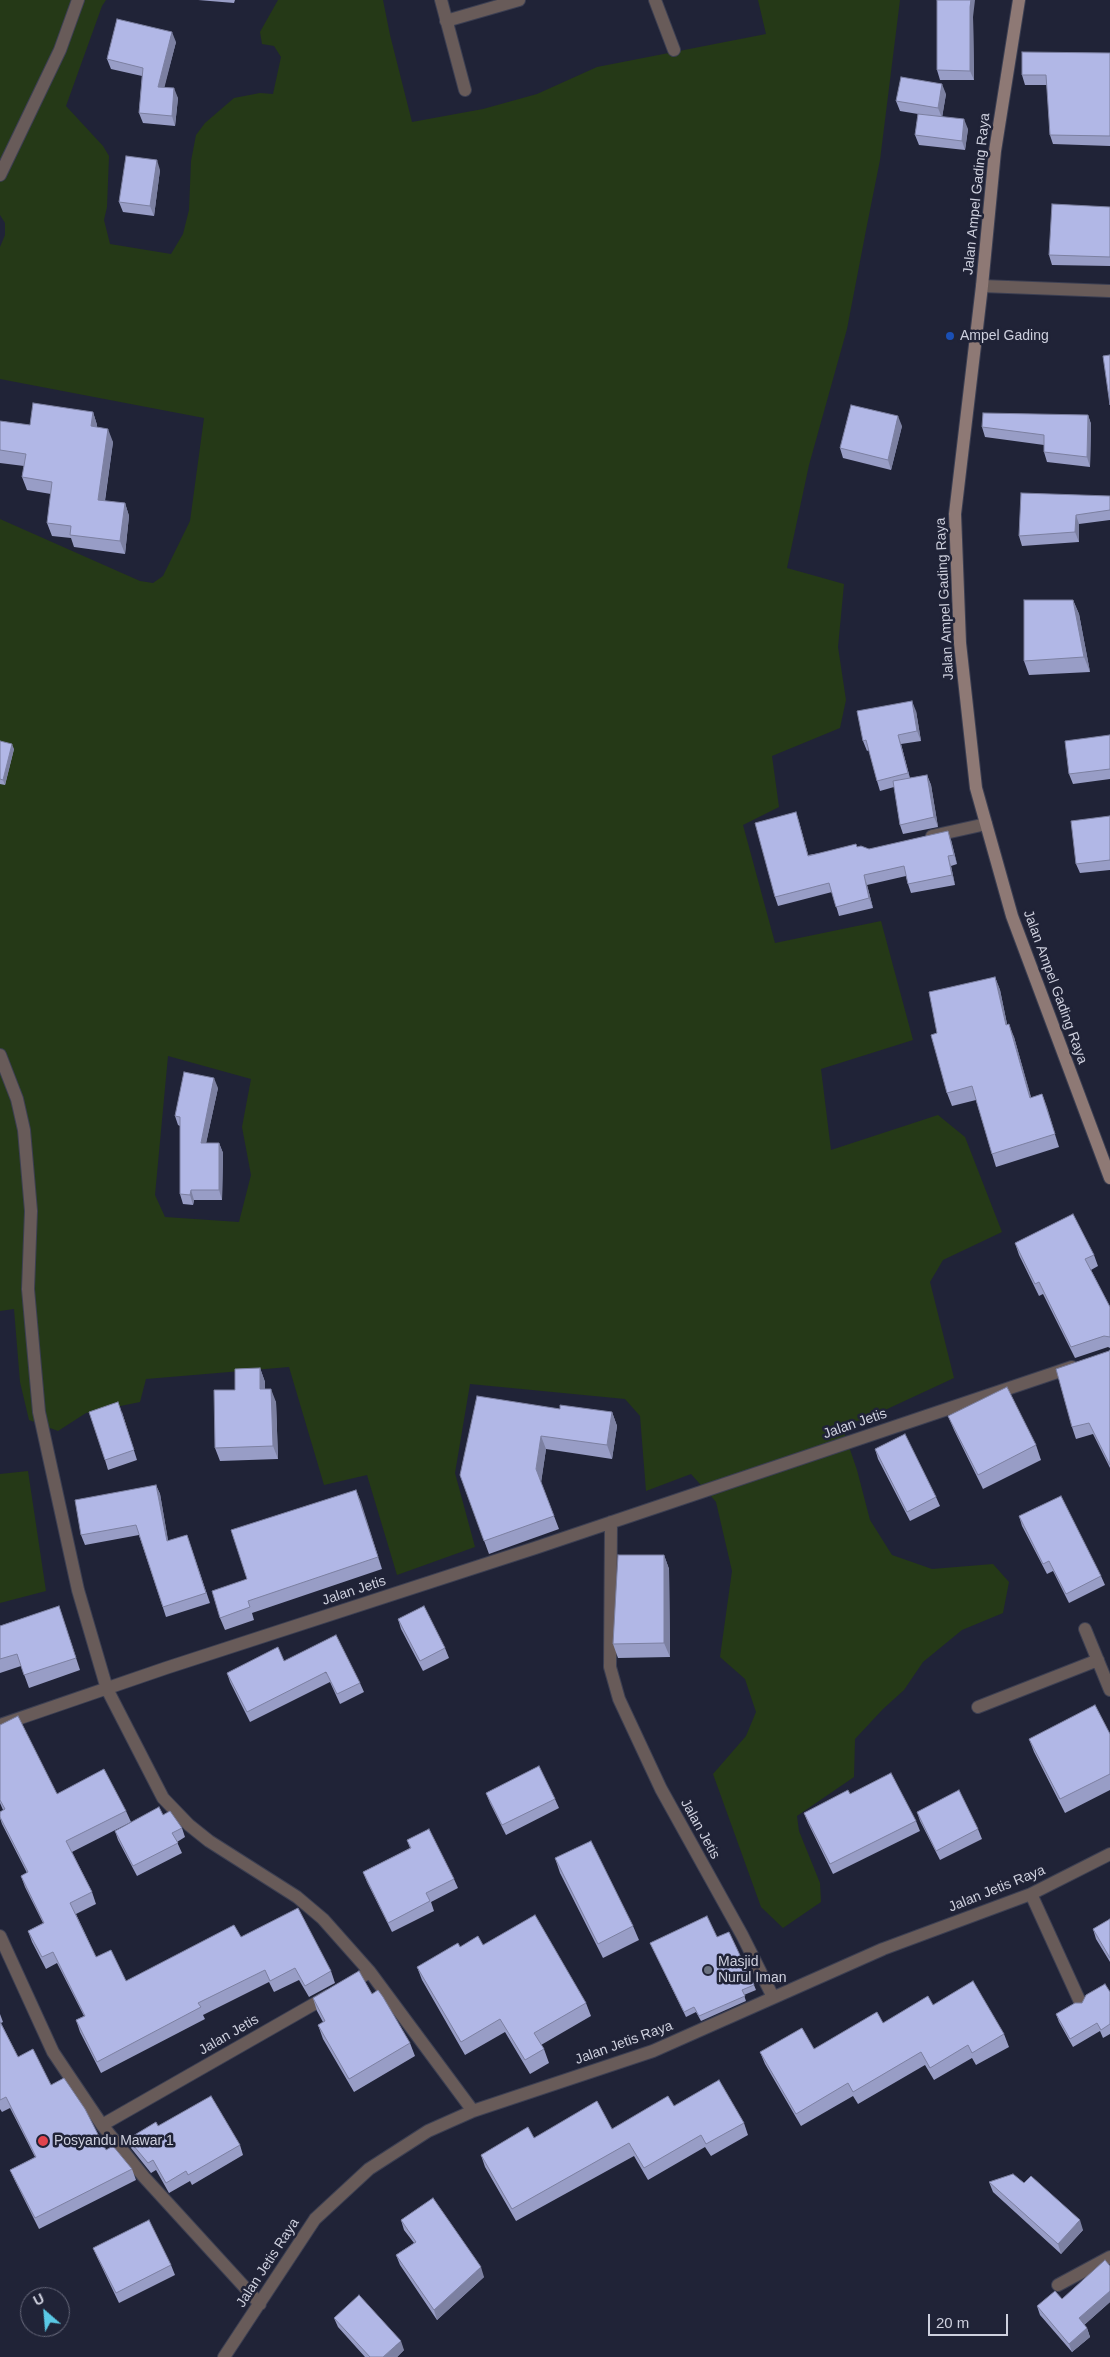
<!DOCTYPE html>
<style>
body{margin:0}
#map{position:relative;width:1110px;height:2357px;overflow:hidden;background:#202337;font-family:Helvetica,sans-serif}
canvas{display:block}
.north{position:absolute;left:20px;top:2287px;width:50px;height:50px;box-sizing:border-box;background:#202337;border:1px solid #66687a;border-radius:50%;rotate:333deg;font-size:14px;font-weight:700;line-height:20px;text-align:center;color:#ced0de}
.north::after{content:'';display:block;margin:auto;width:18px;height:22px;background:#5ac8e5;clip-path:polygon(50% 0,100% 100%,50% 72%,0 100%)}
.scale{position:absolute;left:928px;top:2314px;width:80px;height:22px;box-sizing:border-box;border:2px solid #ced0de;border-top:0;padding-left:6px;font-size:15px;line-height:18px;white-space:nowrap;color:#ced0de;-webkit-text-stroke:4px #202337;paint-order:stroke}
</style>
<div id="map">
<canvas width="1110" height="2357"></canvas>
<div class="north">U</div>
<div class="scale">20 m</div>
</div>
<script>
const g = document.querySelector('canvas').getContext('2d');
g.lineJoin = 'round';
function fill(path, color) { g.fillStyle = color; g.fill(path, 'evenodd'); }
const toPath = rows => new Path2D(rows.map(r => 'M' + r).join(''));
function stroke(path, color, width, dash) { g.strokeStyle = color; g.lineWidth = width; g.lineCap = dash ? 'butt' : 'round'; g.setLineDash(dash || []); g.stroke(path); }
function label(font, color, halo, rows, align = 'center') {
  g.font = font + ' Helvetica,sans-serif'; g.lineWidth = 5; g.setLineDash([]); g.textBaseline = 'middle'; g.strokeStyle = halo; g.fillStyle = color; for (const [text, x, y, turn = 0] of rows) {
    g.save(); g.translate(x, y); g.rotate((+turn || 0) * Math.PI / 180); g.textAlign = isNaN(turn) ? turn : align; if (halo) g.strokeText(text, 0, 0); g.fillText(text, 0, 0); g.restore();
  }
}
const green = toPath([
 [0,0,106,0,102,6,66,106,103,146,109,156,107,207,104,220,110,244,171,254,183,234,189,210,191,161,196,135,205,123,234,98,260,93,273,94,281,57,274,46,262,44,260,32,278,0,383,0,390,35,412,122,483,109,537,94,597,67,766,34,758,0,900,0,880,160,867,225,847,329,809,465,787,568,844,584,838,647,846,700,840,728,772,756,779,807,743,825,775,943,881,921,913,1040,821,1069,831,1150,938,1115,965,1137,1002,1232,943,1260,930,1282,954,1378,870,1417,842,1426,857,1470,870,1520,892,1555,932,1569,993,1564,1009,1582,1003,1613,962,1630,923,1662,904,1690,883,1709,855,1739,854,1777,797,1816,799,1831,820,1883,821,1902,783,1928,761,1907,713,1774,746,1736,756,1712,745,1679,720,1657,732,1571,716,1502,691,1474,646,1491,640,1416,625,1399,470,1384,455,1473,475,1547,397,1575,367,1475,324,1485,289,1367,146,1379,140,1402,86,1413,58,1431,29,1420,20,1382,14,1309,0,1311,0,519,140,581,153,583,163,576,190,521,204,418,0,379,0,247,5,235,5,223,0,215],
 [168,1056,251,1079,242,1127,251,1175,239,1222,165,1217,155,1195],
 [28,1471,46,1591,0,1603,0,1474]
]);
const minor = toPath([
 [441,0,465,90],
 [655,0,674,50],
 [446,21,519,0],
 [0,175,60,50,78,0],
 [982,286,1110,291],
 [932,836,986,824],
 [0,1055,17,1099,24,1130,31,1211,28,1289,39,1412,78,1590,107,1689,163,1798,189,1825,209,1841,297,1897,323,1919,370,1972],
 [611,1522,610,1667,619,1699,661,1789,742,1935,773,1997],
 [1085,1629,1110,1690],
 [978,1707,1098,1660],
 [0,1725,166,1668,535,1548,1072,1367],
 [1031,1894,1081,2004],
 [0,1936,53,2052,102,2125,144,2177,260,2304],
 [363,1976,370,1972,473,2111],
 [102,2125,328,1996],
 [1058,2285,1110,2257],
 [224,2357,315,2219,369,2169,428,2131,473,2111,653,2051,883,1949,1031,1894,1110,1854]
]);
const secondary = toPath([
 [1019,0,995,151,982,286,955,514,960,643,976,788,1012,916,1110,1178]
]);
const wall = toPath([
 [198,0,235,0,234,3],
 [973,17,974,80,940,80,937,70],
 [176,42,164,87,178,98,175,126,143,123,139,113,142,76,111,69,107,59],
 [1110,53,1110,146,1053,144,1050,135,1047,85,1025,85,1022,75],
 [946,94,942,117,968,129,965,150,919,145,915,135,918,114,900,111,896,101],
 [160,170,154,216,123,212,119,202],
 [1110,207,1110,266,1052,265,1049,255],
 [93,412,97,425,97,427,113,442,105,501,125,503,129,516,125,554,74,547,71,538,52,536,47,523,51,494,27,490,22,477,24,466,0,463,0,421,30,425],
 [1088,415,1091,424,1090,467,1047,462,1044,452,1044,445,985,437,982,427],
 [902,426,891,470,843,458,840,448],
 [1110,496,1110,520,1079,524,1079,542,1022,546,1019,536],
 [1073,600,1079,614,1090,672,1029,675,1024,661],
 [916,711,921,741,901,744,910,778,927,775,931,785,938,827,903,834,900,825,894,787,880,791,877,781,869,750,867,751,863,741],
 [1110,735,1110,779,1073,784,1069,774],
 [0,741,14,749,5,785,0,784],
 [796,812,799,822,808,855,857,847,869,849,951,840,957,864,951,866,955,885,911,893,908,884,906,876,867,885,873,908,839,916,832,892,778,906,775,897],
 [1110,816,1110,870,1080,873,1076,864],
 [995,977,1000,990,1007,1024,1014,1037,1031,1098,1042,1094,1059,1147,996,1167,992,1154,976,1100,952,1106,947,1093,937,1033],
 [218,1088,206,1143,219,1143,223,1153,222,1200,194,1200,193,1205,183,1204,180,1194,180,1126,178,1125,175,1116],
 [1015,1243,1094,1255,1098,1266,1091,1270,1110,1307,1110,1348,1108,1347,1075,1358,1043,1294,1039,1296,1019,1255],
 [1110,1350,1110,1468,1093,1434,1076,1439,1072,1427],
 [260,1368,265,1382,265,1389,276,1402,278,1459,220,1461,215,1448,235,1390],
 [560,1409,612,1412,617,1426,612,1459,546,1449,541,1482,559,1529,489,1554,460,1475],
 [122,1412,137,1460,108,1470,105,1460],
 [948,1416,1036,1445,1041,1460,983,1489,954,1430],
 [875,1449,936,1497,940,1506,910,1521,878,1459],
 [156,1485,160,1494,168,1541,187,1535,210,1603,166,1617,139,1535,85,1545,81,1535],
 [356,1490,382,1569,252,1613,254,1620,225,1630,220,1618,247,1579],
 [1019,1516,1101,1576,1105,1585,1069,1603,1053,1571,1047,1574,1022,1526],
 [664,1555,669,1569,670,1657,618,1658,613,1644],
 [59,1606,80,1670,29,1688,21,1666,0,1673,0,1626],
 [398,1619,445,1648,449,1658,423,1671,401,1629],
 [284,1661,360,1683,364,1692,340,1704,330,1682,250,1722,230,1682,227,1673],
 [0,1725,57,1794,126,1811,131,1822,72,1852,92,1892,96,1904,76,1914,96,1957,126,1981,241,1937,331,1971,335,1983,309,1997,299,1980,274,1992,269,1982,203,2015,205,2019,101,2073,80,2032,76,2020,84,2016,57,1963,46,1969,32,1942,28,1931,43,1923,25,1887,21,1876,27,1873,2,1824,0,1818,0,1812,3,1810,0,1803],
 [1110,1734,1110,1790,1065,1813,1034,1752,1029,1739],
 [486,1793,555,1799,559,1808,506,1835,490,1803],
 [850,1794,916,1821,920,1831,833,1874,808,1823,804,1813],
 [917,1812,978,1829,982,1839,940,1860,920,1821],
 [163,1815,182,1828,185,1837,177,1842,182,1853,137,1876,118,1840,115,1831],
 [407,1840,454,1879,458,1888,431,1902,434,1911,392,1932,367,1882,363,1872,410,1848],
 [555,1858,633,1926,639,1940,603,1958,560,1873],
 [1110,1919,1110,1962,1096,1939,1093,1929],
 [717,1937,754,1985,756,1990,744,1995,746,2001,701,2021,696,2012,686,2017,650,1943],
 [483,1945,586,2003,591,2016,541,2045,544,2049,549,2063,530,2074,505,2032,465,2055,422,1980,417,1967,460,1947],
 [1110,1992,1110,2034,1103,2038,1100,2031,1073,2047,1059,2022,1056,2014],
 [372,1994,410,2043,415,2056,354,2092,323,2039,318,2025,323,2022,317,2011,313,1998],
 [933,2005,1004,2034,1009,2047,976,2065,972,2058,934,2080,925,2065,858,2104,853,2096,801,2126,765,2064,760,2052,814,2049],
 [0,2014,3,2022,1,2023,18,2057,51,2085,106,2150,132,2169,136,2180,39,2229,15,2181,10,2170,35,2157,10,2108,2,2112,0,2109],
 [744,2123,748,2135,711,2156,705,2147,648,2180,634,2156,516,2221,485,2167,481,2155,534,2138,612,2129],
 [158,2126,240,2145,243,2155,192,2185,190,2181,169,2193,156,2170,151,2173,131,2148,128,2139],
 [989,2182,1024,2183,1083,2230,1061,2254,993,2192],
 [401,2220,484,2277,437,2320,400,2265,396,2255,414,2243,404,2230],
 [93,2248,171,2265,175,2275,119,2303,97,2257],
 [1110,2266,1110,2302,1084,2325,1087,2328,1090,2337,1072,2352,1040,2315,1037,2306,1062,2299],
 [334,2318,404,2350,397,2357,365,2357,338,2327]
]);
const shadedWall = toPath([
 [971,0,975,0,973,17,974,80,970,71,970,7],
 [172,32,176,42,162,97,158,87],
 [942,84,946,94,942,118,938,108],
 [174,88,178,98,175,126,172,116],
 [964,119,968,129,965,150,962,141],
 [157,160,160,170,154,216,150,206],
 [93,412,97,425,96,439,91,426],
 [1088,415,1091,424,1090,467,1087,457],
 [898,416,902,426,891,470,888,460],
 [108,429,113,442,103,513,98,500],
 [125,503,129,516,125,554,120,541],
 [1076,515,1079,524,1079,542,1075,532],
 [1073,600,1079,614,1090,672,1084,657],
 [912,701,916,711,921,741,917,731],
 [898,735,901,744,911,783,908,773],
 [12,744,14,749,5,785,3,780],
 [927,775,931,785,938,827,934,817],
 [796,812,799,822,811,865,808,856],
 [948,831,951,840,957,864,954,855],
 [948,856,951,866,955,885,952,875],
 [864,875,867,885,873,908,869,898],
 [995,977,1000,990,1010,1038,1006,1025],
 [1009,1024,1014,1037,1035,1111,1030,1098],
 [214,1078,218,1088,204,1153,201,1143],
 [1042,1094,1047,1107,1059,1147,1055,1134],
 [219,1143,223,1153,222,1200,219,1190],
 [191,1190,194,1200,193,1205,190,1195],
 [260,1368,265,1382,265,1402,260,1389],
 [271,1389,276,1402,278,1459,273,1446],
 [612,1412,617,1426,612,1459,607,1445],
 [541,1436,546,1449,541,1483,536,1469],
 [156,1485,160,1494,170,1551,167,1541],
 [356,1490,361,1502,382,1569,378,1557],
 [664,1555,669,1569,670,1657,664,1643],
 [1080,2220,1083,2230,1061,2254,1058,2244],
 [481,2267,484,2277,437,2320,434,2310],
 [1110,2291,1110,2302,1082,2327,1079,2318],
 [1087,2328,1090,2337,1072,2352,1069,2344],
 [401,2341,404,2350,397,2357,383,2357]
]);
const building = toPath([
 [937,0,971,0,970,7,970,71,937,70,937,0],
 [117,19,172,32,158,87,174,88,172,116,139,113,143,68,107,59,117,19],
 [1022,52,1110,53,1110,136,1050,135,1046,75,1022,75,1022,52],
 [901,77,942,84,938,108,896,101,901,77],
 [918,114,964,119,962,141,915,135,918,114],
 [126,156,157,160,150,206,119,202,126,156],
 [1052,204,1110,207,1110,257,1049,255,1052,204],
 [1110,355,1110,405,1103,356,1110,355],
 [33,403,93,412,91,426,108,429,98,500,125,503,120,541,70,535,71,526,47,523,52,482,22,477,26,454,0,450,0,421,30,425,33,403],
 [851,405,898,416,888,460,840,448,851,405],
 [983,413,1088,415,1087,457,1044,452,1044,435,982,427,983,413],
 [1021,493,1110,496,1110,510,1076,515,1075,532,1019,536,1021,493],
 [1024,600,1073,600,1084,657,1024,661,1024,600],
 [912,701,917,731,898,735,908,773,877,781,866,740,863,741,857,711,912,701],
 [1110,735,1110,769,1069,774,1065,741,1110,735],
 [0,741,12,744,3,780,0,779,0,741],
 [927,775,934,817,900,825,893,781,927,775],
 [796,812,808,856,856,844,857,847,861,846,869,849,948,831,954,855,948,856,952,875,908,884,904,866,864,875,869,898,836,907,829,883,775,897,755,823,796,812],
 [1110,816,1110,860,1076,864,1071,821,1110,816],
 [995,977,1006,1025,1009,1024,1030,1098,1042,1094,1055,1134,992,1154,972,1086,947,1093,931,1035,937,1033,929,992,995,977],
 [184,1072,214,1078,201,1143,219,1143,219,1190,191,1190,190,1195,180,1194,180,1117,175,1116,184,1072],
 [1073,1214,1094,1255,1085,1259,1110,1307,1110,1337,1104,1336,1071,1347,1039,1282,1035,1284,1015,1243,1073,1214],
 [1110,1350,1110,1465,1089,1423,1072,1427,1056,1369,1109,1351,1110,1350],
 [260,1368,260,1389,271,1389,273,1446,215,1448,214,1390,235,1390,235,1369,260,1368],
 [1007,1387,1036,1445,978,1475,948,1416,1007,1387],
 [477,1396,560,1409,560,1405,612,1412,607,1445,541,1436,536,1469,554,1516,484,1541,460,1475,477,1396],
 [118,1402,134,1450,105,1460,89,1412,118,1402],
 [905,1434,936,1497,907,1512,875,1449,905,1434],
 [156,1485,167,1541,187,1535,206,1593,163,1607,136,1525,81,1535,75,1500,156,1485],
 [356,1490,378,1557,248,1601,250,1607,220,1618,212,1591,247,1579,231,1530,356,1490],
 [1061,1496,1101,1576,1066,1594,1049,1561,1043,1564,1019,1516,1061,1496],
 [618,1555,664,1555,664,1643,613,1644,618,1555],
 [59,1606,76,1658,24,1675,17,1654,0,1659,0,1626,59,1606],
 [424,1606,445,1648,420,1661,398,1619,424,1606],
 [336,1635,360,1683,337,1694,326,1672,247,1712,227,1673,278,1647,284,1661,336,1635],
 [1095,1705,1110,1734,1110,1774,1060,1799,1029,1739,1095,1705],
 [18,1716,57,1794,104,1769,126,1811,66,1841,92,1892,70,1903,96,1957,111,1950,126,1981,234,1925,241,1937,298,1908,331,1971,305,1986,295,1968,270,1981,265,1970,198,2003,201,2007,97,2062,76,2020,85,2016,53,1952,42,1957,28,1931,44,1923,21,1876,28,1872,0,1817,0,1812,5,1809,0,1800,0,1725,18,1716],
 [539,1766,555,1799,502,1825,486,1793,539,1766],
 [891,1773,916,1821,830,1864,804,1813,848,1790,850,1794,891,1773],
 [959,1790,978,1829,936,1851,917,1812,959,1790],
 [159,1807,163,1815,170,1811,182,1828,172,1833,178,1843,133,1866,115,1831,159,1807],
 [429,1829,454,1879,426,1893,430,1901,388,1923,363,1872,411,1848,407,1840,429,1829],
 [591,1841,633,1926,598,1944,555,1858,591,1841],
 [535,1915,586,2003,534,2033,544,2049,525,2060,500,2019,461,2042,417,1967,458,1943,460,1947,478,1936,483,1945,535,1915],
 [707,1916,717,1937,729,1932,754,1985,742,1990,745,1996,699,2016,694,2007,684,2012,650,1943,707,1916],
 [1110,1919,1110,1958,1093,1929,1110,1919],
 [359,1971,372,1994,378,1990,383,1997,410,2043,349,2079,318,2025,325,2021,313,1998,359,1971],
 [973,1981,1004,2034,972,2053,968,2045,930,2068,921,2052,853,2092,848,2083,796,2114,760,2052,802,2028,814,2049,877,2012,883,2023,928,1996,933,2005,973,1981],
 [1105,1984,1110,1992,1110,2024,1101,2030,1097,2023,1070,2039,1056,2014,1075,2003,1082,2003,1086,1995,1105,1984],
 [0,2022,18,2057,33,2049,51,2085,64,2078,85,2109,106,2150,113,2146,132,2169,35,2218,10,2170,36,2157,6,2097,0,2100,0,2022],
 [719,2080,744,2123,706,2144,701,2135,644,2168,629,2143,512,2209,481,2155,528,2127,534,2138,597,2101,612,2129,668,2096,674,2106,719,2080],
 [211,2096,240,2145,188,2175,186,2171,166,2183,153,2160,148,2163,128,2139,156,2122,158,2126,211,2096],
 [1013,2174,1024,2183,1031,2176,1080,2220,1058,2244,989,2182,1013,2174],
 [433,2198,481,2267,434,2310,396,2255,416,2242,401,2220,433,2198],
 [149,2220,171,2265,116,2293,93,2248,149,2220],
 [1105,2260,1110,2266,1110,2291,1079,2318,1087,2328,1069,2344,1037,2306,1055,2291,1062,2299,1105,2260],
 [359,2295,401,2341,383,2357,370,2357,334,2318,359,2295]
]);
const markers = [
 [950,336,5,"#1a4fb4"],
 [708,1970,5,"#6b7280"],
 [43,2141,6,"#e0444e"]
];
const streetNames = [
 ["Jalan Ampel Gading Raya",977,194,-84],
 ["Jalan Ampel Gading Raya",945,599,-93],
 ["Jalan Ampel Gading Raya",1055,987,70],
 ["Jalan Jetis",855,1424,-19],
 ["Jalan Jetis",354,1591,-18],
 ["Jalan Jetis",700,1829,61],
 ["Jalan Jetis Raya",997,1889,-22],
 ["Jalan Jetis",229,2035,-30],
 ["Jalan Jetis Raya",624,2043,-20],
 ["Jalan Jetis Raya",268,2263,-57]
];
const poiNames = [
 ["Ampel Gading",960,336],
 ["Masjid",718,1962],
 ["Nurul Iman",718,1978],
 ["Posyandu Mawar 1",54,2141]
];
fill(green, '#253917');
stroke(minor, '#3c3f52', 14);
stroke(secondary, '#3c3f52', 14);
stroke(minor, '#685b59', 12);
stroke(secondary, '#8e7975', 12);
fill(wall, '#989dc6');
fill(shadedWall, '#7c80a1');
fill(building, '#b1b7e6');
stroke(building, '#7c80a1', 1);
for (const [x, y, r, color] of markers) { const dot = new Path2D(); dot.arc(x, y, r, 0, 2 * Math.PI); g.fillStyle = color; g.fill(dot); stroke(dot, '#202337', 2); }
label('14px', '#ced0de', '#202337', streetNames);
label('14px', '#ced0de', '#202337', poiNames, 'left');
</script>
